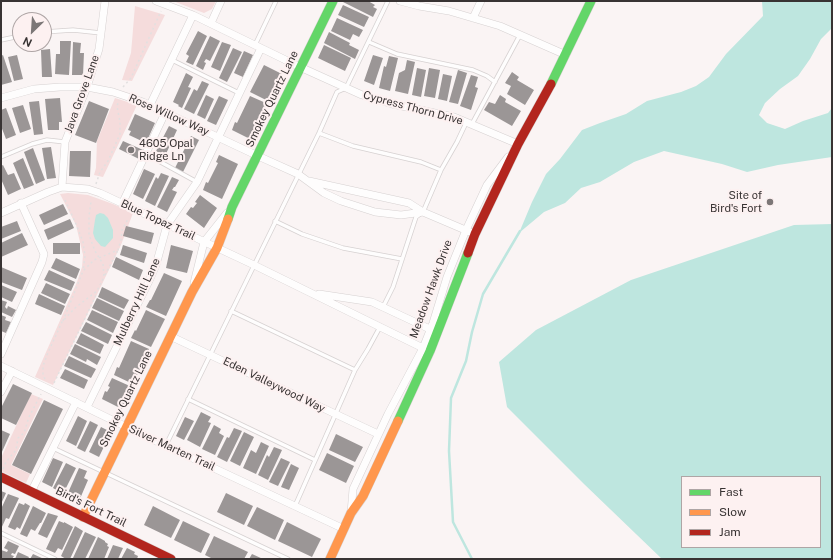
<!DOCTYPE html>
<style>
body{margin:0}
#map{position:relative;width:833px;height:560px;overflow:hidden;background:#faf4f4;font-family:"Public Sans",sans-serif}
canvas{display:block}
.frame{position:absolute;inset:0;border:2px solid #383333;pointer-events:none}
.legend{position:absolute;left:681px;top:476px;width:140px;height:72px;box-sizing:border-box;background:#fdf1f1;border:1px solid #aea5a5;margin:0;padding:5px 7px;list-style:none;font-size:12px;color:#383333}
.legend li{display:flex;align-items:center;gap:8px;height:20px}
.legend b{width:20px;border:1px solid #aea5a5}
.north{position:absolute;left:12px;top:12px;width:40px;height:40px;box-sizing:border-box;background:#fdf1f1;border:1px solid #aea5a5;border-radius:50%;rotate:205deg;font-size:11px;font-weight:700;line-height:16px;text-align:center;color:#383333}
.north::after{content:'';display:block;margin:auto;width:14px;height:18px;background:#7c7777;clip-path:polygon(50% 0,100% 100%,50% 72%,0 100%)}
</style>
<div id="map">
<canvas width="833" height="560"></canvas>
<div class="frame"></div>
<ul class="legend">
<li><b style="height:5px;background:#63d668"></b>Fast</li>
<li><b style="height:5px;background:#ff974d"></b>Slow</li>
<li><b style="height:5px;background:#b3261e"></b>Jam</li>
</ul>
<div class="north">N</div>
</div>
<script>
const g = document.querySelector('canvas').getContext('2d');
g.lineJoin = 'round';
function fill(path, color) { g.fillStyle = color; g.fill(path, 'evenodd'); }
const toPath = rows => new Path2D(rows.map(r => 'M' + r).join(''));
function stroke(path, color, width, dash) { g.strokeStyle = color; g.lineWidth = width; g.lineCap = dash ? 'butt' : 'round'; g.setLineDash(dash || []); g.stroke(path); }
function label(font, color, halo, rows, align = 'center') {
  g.font = font + ' "Public Sans",sans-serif'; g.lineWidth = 4; g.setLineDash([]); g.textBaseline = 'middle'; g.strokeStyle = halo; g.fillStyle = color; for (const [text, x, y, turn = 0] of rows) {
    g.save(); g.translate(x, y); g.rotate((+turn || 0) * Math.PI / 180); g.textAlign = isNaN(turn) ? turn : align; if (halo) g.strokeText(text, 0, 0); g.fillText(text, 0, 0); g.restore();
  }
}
const green = toPath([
 [173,1,216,1,212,9,204,13],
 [135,6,165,15,132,81,122,80,131,53],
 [115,98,137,105,103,177,94,175,96,168,97,141],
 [68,193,88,195,113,204,133,213,121,245,53,385,35,377,77,282,82,267,83,255,76,225,60,194],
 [31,394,43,399,11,465,30,474,26,483,1,471,1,458]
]);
const water = toPath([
 [762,1,832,1,832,28,821,39,810,59,798,76,780,89,765,103,759,115,767,123,785,129,803,121,828,113,832,108,832,157,778,165,747,172,722,164,664,151,634,162,600,182,581,188,565,203,544,212,519,233,532,202,546,174,560,159,582,130,600,123,626,114,647,101,681,92,696,86,709,77,726,54,763,16],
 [100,213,104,214,108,218,113,230,113,238,105,247,101,246,95,239,93,233,95,220,96,215],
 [832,224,832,559,662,559,584,484,507,407,499,362,536,330,631,280,794,225],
 [682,477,820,477,820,547,682,547]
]);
const stream = toPath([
 [472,559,453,522,449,451,451,398,466,361,472,332,483,294,520,231]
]);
const building = toPath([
 [344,1,368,1,375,5,373,7,377,9,373,17,343,2],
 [343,5,369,17,364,27,338,15],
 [337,18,363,30,359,37,353,34,350,40,331,31],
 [198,31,207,36,193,65,186,62,189,56,186,54],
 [329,32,350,43,349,45,359,50,355,59,324,43],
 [210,36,220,41,210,61,206,59,204,62,206,63,203,70,196,66],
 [60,41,71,41,69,75,55,74,56,54,60,54],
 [73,42,81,43,80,53,84,53,83,75,72,75],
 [222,42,231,45,220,71,211,67],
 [324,45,351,58,345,71,318,58],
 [233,48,242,52,227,82,219,78],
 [50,49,52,77,42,77,41,50],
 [244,51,253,55,243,77,234,73],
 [3,55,12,82,1,85,1,56],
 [17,55,23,79,14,81,8,57],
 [373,55,383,58,374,85,364,81],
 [389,56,398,58,390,91,379,88,384,66,386,67],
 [407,60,415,62,408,94,395,91,399,73,405,70],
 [264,65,282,74,270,102,250,92],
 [417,68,426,70,421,97,412,95],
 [429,68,440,70,435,98,424,96],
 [458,70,467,73,458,104,449,102],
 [512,72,519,77,517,80,534,90,525,105,507,94,511,86,505,83],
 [186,73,193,77,188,87,191,88,182,108,178,106,179,105,173,102],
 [443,74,452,76,447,101,438,99],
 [471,75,478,77,475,87,478,88,471,110,460,106],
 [202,81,209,84,194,114,184,109,194,89,197,91],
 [206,95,214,99,205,119,197,115],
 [500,95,506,99,505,102,521,111,512,126,484,110,489,102,495,104],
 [219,96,228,100,216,125,207,121],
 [250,96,268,104,250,139,232,130,235,122,237,123],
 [60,98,62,122,59,122,59,130,48,130,45,99],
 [39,101,43,134,34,135,29,102],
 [89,101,109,109,96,143,75,135],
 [23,105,31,129,20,133,12,108],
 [6,108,16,135,6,139,1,126,1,110],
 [135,114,155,123,146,143,129,135,131,131,128,130],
 [169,126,177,130,165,156,156,151],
 [191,136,199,140,183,172,175,168],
 [123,141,143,150,139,159,119,149],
 [51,147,56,178,47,179,42,148],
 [33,148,45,180,36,184,24,152],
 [70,151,91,151,90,177,69,176],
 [219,155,238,164,222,199,203,190,206,182,208,183,218,163,216,162],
 [23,158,34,185,24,189,13,163],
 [3,165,8,175,14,173,21,189,8,195,1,179,1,166],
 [144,169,155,174,143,199,133,194],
 [161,173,169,176,155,206,145,201,156,177,158,179],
 [172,177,179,180,175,187,174,187,172,190,177,192,167,212,157,207],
 [200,195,217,208,204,228,186,214,191,207,193,208,197,203,195,202],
 [63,204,68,214,44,225,39,215],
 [70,219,74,228,48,240,44,230],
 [17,221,21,231,1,239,1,227],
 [126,226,154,233,151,244,123,236],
 [22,233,28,245,1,257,1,243],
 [53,243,80,243,80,254,53,254],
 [123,245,147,253,144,263,120,255],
 [171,245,193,251,187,273,166,268],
 [116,257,143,270,139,280,112,267],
 [56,258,80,269,76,279,51,268],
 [1,267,27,278,22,290,1,282],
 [49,270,75,282,71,291,44,280],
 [164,273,182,281,166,316,146,307,150,300,151,300],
 [46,283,70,294,65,304,41,293],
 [1,285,17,292,12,302,1,297],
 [102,287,129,300,124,309,98,297],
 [39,294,65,306,61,315,35,304],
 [97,298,124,311,119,321,92,308],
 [1,300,7,302,5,307,7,309,8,306,16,310,12,317,1,312],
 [92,310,118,322,113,333,87,320],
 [146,310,165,319,151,347,131,338,135,330,136,331],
 [1,315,6,317,5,320,11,322,6,333,1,331],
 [86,322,112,335,108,344,81,331],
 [81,333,104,345,100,354,76,343],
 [131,341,149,349,133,384,114,375,117,367,119,368],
 [75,344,101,357,97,365,87,359,86,362,70,354],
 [69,356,96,369,91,378,64,366],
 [65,369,88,380,84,389,60,378],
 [112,378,132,387,122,409,102,399,105,391,107,392,110,387,108,386],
 [13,384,32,393,16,425,1,418,1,408],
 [44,400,63,409,31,474,12,465],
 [201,412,211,417,208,422,211,423,200,447,187,440],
 [78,416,87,421,76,446,66,441],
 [185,417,194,421,184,440,176,436],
 [90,421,98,425,85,452,77,448],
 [214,425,221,429,219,433,224,436,215,455,202,449],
 [101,427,111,432,99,457,89,452],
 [234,428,242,431,227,462,217,457,227,437,229,438],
 [1,430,10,434,1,454],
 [244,432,254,437,240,466,230,461],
 [336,434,363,447,355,462,329,450],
 [261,442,269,446,256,474,243,468,251,450,256,453],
 [274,447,282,450,268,480,258,475,267,455,269,457],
 [327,453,354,466,346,483,319,470],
 [53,458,63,462,52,487,42,482],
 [281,458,290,462,278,486,269,482],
 [66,463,76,468,63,494,53,488],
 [291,464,299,468,289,490,281,487],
 [79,468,87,471,84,478,88,480,79,501,67,495],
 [1,491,6,493,1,504],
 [226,493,253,506,244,525,217,512],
 [8,494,19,498,9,519,6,518,1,529,1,509],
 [19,503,24,505,25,503,30,506,20,529,17,527,15,530,8,527],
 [33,506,46,513,41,523,40,523,35,531,31,529,27,537,20,534],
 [153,506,180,520,171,538,144,525],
 [257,507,284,520,275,540,247,526],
 [48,513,58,516,47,538,38,534],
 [59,521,64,523,64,522,73,527,62,550,58,548,55,553,46,549],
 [183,521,210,534,201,553,174,540],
 [287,522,321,539,312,557,278,541],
 [75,526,83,531,70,559,66,559,61,556],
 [85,532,96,537,85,559,76,559,73,558],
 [214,536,248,552,244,559,213,559,205,555],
 [98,537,105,541,105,542,108,544,107,546,109,547,104,559,88,559],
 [8,541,19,546,15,554,12,553,11,555,14,556,12,559,1,559,1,550,7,552,8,550,4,548],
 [113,545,123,548,118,559,107,559],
 [127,548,135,552,134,554,138,556,137,559,121,559],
 [18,552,29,557,28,559,15,559],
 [33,554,44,559,30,559],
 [252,554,263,559,249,559]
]);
const path = toPath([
 [123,87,131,78,161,11],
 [96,184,100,172,108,161,120,134,120,122,117,106,119,100],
 [65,200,76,224,83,242,85,256,83,271],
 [105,275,118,250],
 [63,321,83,271,94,260,118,250,121,240,122,230,128,219],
 [45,379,43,375,43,366,47,355,62,322,75,308,97,291,104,277,103,264,95,251,89,235,89,216,91,202],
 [54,383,97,293],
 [3,469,6,462,16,450,18,438,24,433,29,417,41,394]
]);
const lane = toPath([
 [44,32,73,30,101,33],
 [1,40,20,36],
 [369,42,397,54,473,70,487,76,495,82],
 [255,45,276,1],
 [172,60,239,93],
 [472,124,520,35],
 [319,133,353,146,421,162,441,170],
 [146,154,197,182],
 [1,157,32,144,47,140,65,142],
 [275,221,302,234,343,248,402,259],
 [383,307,393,287,416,217,423,212,441,170,457,142,466,123],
 [231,311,355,370],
 [188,399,315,460],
 [166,445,319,133,337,92,346,88,388,1],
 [53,448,288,559],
 [295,506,355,370,368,349,380,327],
 [1,533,55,559]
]);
const street = toPath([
 [156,1,193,15,300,67,362,95,392,104,454,117,518,144,515,147],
 [400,1,419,6,449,11,500,26,566,55],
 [473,18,481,1],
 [211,23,221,1],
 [1,98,34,89,60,87,87,87,113,92,143,102,258,156,298,174,324,193,341,201,375,212,401,215,423,212],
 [150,105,193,15],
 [309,181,409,203,423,212,470,232],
 [62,187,65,142,87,87,99,49,105,1],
 [122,204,165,113],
 [1,213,48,192,62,187,88,189,100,193,254,265,427,350],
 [194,283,204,242,227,213],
 [319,294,372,302,434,331],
 [170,336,378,434],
 [1,354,42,262,44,254,21,203],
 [1,366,141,434,344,529],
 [1,392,12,371],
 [87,407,149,281,156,265,167,225,197,182,261,48],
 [31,492,76,402],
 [351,513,353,489,388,414,423,348,433,323,447,277,466,230,487,185,508,157]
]);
const fast = toPath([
 [551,84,591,1],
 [228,219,232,207,333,1],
 [398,421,430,351,468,253]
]);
const slow = toPath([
 [83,517,192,292,217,248,228,219],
 [330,559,351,513,363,496,398,421]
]);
const jam = toPath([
 [468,253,475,234,518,144,551,84],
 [1,477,171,559]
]);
const markers = [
 [131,150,4,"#7c7777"],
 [770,202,4,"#7c7777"]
];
const streetNames = [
 ["Java Grove Lane",82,94,-70],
 ["Smokey Quartz Lane",272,99,-64],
 ["Cypress Thorn Drive",413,108,15],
 ["Rose Willow Way",169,115,24],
 ["Blue Topaz Trail",158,220,25],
 ["Meadow Hawk Drive",431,289,-70],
 ["Mulberry Hill Lane",137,302,-65],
 ["Eden Valleywood Way",274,385,26],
 ["Smokey Quartz Lane",126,399,-64],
 ["Silver Marten Trail",172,448,25],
 ["Bird's Fort Trail",91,507,26]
];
const poiNames = [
 ["4605 Opal",139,144],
 ["Ridge Ln",139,157],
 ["Site of",762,196,"right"],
 ["Bird's Fort",762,209,"right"]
];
fill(green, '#f5dcdc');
fill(water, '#bee6df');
stroke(stream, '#bee6df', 2.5);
fill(building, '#9b9696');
stroke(lane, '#d6d1d1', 5);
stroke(street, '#d6d1d1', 8);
stroke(fast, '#d6d1d1', 10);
stroke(slow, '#d6d1d1', 10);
stroke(jam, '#d6d1d1', 10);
stroke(path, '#e2e0e0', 1.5, [2, 3]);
stroke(lane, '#fefdfd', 3.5);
stroke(street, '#fefdfd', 7);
stroke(fast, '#63d668', 9);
stroke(slow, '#ff974d', 9);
stroke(jam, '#b3261e', 9);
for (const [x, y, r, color] of markers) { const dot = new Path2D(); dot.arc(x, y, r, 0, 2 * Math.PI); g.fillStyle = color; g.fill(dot); stroke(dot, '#fdf1f1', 1.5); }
label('11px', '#383333', '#fdf1f1', streetNames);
label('11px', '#383333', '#fdf1f1', poiNames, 'left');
</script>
